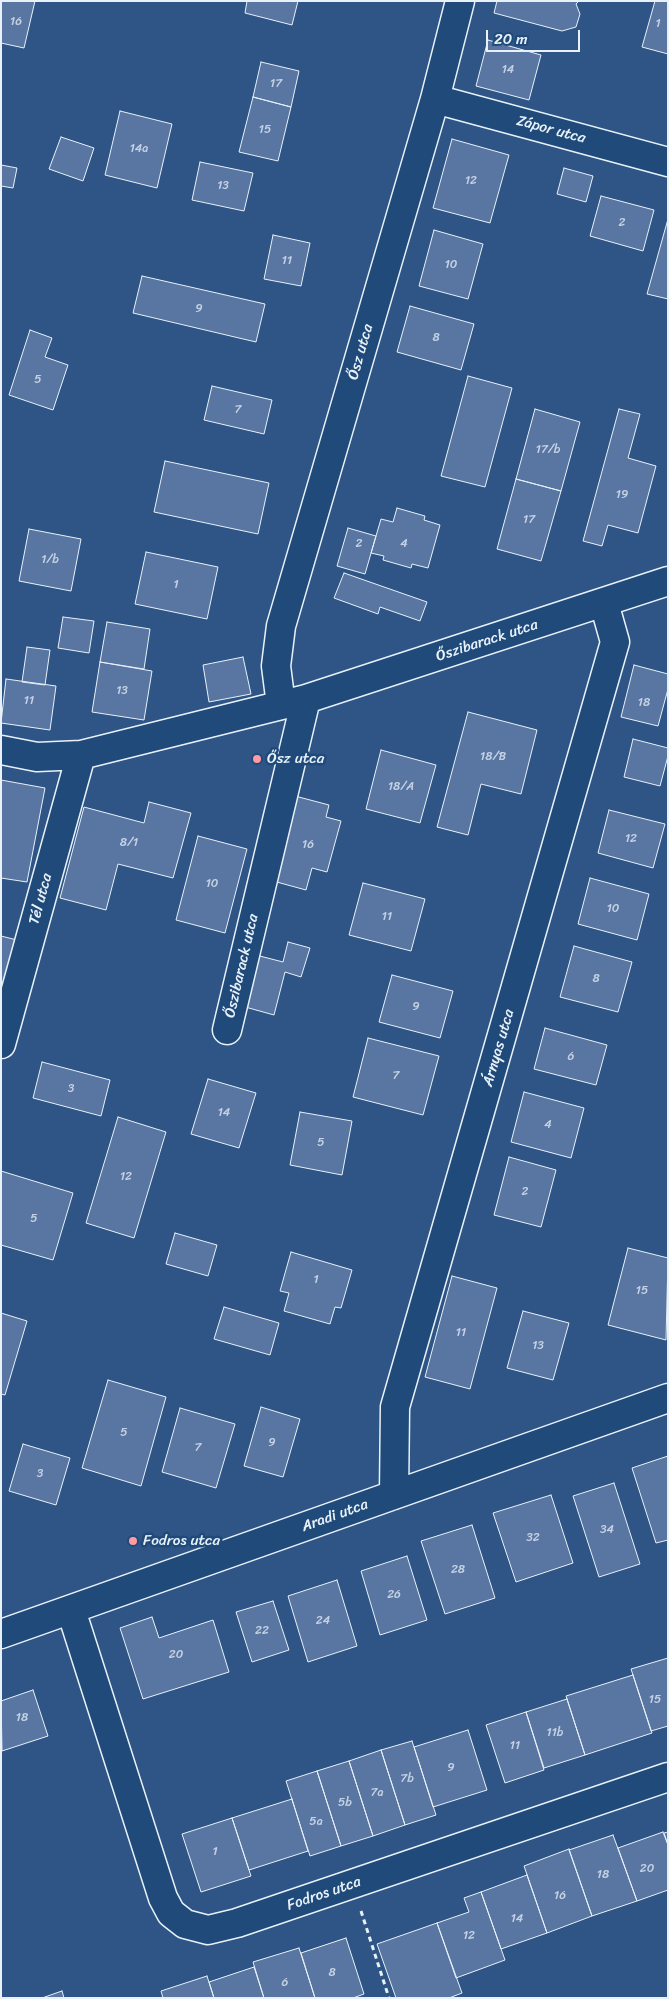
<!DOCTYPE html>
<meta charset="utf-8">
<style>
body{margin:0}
#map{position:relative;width:669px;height:1999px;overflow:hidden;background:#2e5585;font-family:Sriracha,sans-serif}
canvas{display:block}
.frame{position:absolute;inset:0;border:2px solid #e8f1f8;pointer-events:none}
.scale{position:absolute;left:486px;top:30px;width:94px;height:22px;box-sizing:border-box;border:2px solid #e8f1f8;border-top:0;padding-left:6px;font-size:15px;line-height:18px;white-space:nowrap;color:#e8f1f8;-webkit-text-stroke:4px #1f4a7a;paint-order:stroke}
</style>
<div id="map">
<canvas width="669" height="1999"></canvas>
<div class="frame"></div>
<div class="scale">20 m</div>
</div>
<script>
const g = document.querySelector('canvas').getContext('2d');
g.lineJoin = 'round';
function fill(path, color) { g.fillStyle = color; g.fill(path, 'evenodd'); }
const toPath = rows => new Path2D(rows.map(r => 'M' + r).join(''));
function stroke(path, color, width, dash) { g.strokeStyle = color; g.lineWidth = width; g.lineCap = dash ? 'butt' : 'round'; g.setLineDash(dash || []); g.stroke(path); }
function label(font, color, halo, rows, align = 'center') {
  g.font = font + ' Sriracha,sans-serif'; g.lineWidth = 5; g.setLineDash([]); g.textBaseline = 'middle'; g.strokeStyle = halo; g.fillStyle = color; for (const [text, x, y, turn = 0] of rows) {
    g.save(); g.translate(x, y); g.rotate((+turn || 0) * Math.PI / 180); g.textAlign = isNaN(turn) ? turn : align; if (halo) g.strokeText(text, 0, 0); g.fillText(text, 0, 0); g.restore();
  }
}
const building = toPath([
 [1,1,35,1,24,48,1,43,1,1],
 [247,1,298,1,292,25,245,13,247,1],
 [497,1,579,1,576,4,580,14,576,27,562,31,494,13,497,1],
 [655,1,668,1,668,54,642,47,655,1],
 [488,40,541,55,529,100,476,86,488,40],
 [261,62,299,71,291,107,253,97,261,62],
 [253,97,291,107,278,161,239,152,253,97],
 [120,111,172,124,157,188,105,175,120,111],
 [61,137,94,148,83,181,49,169,61,137],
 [452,139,509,155,490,223,433,208,452,139],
 [200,162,253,173,244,211,192,200,200,162],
 [1,165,17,168,13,188,1,186,1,165],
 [564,168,593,176,586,202,557,194,564,168],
 [601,196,654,210,643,251,590,236,601,196],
 [668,219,668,299,647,294,668,219],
 [434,230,483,244,468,299,419,286,434,230],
 [273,235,310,243,301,286,264,279,273,235],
 [142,276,265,304,256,342,133,313,142,276],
 [410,306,474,324,461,370,397,352,410,306],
 [30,330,52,338,45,357,68,365,53,410,9,395,30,330],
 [468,376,512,388,485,487,441,476,468,376],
 [212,386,272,400,264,434,204,420,212,386],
 [535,409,580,422,561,491,516,479,535,409],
 [619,409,640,414,628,458,656,466,638,533,608,525,602,546,583,541,619,409],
 [165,461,269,483,258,534,154,512,165,461],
 [516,479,561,491,541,561,497,549,516,479],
 [397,508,425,516,424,520,440,525,428,568,412,564,411,568,383,560,384,556,371,553,381,519,393,522,397,508],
 [348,528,376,536,365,574,337,566,348,528],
 [29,529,81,539,71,591,19,581,29,529],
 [146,552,218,567,207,619,135,604,146,552],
 [344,573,427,602,420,621,380,607,378,614,334,598,344,573],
 [63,617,94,621,89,653,58,648,63,617],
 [107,622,150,629,144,669,100,662,107,622],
 [27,647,50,650,45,685,22,682,27,647],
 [243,657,251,694,209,702,203,665,243,657],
 [100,662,152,671,144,720,92,712,100,662],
 [634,665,668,674,668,689,658,726,621,717,634,665],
 [6,679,56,686,50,730,1,723,6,679],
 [468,712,537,730,521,794,481,784,468,835,437,827,468,712],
 [633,739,668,748,668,756,660,786,624,777,633,739],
 [381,750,436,765,420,823,366,809,381,750],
 [1,780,45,788,27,882,1,878,1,780],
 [295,796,329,805,326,817,341,821,327,872,312,868,306,890,273,881,295,796],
 [149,802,191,813,173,878,118,864,106,910,60,898,84,807,144,823,149,802],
 [609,810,665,824,653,868,598,853,609,810],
 [198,836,247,849,225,933,176,920,198,836],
 [590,878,649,894,637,940,578,924,590,878],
 [363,883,425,899,411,951,349,935,363,883],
 [1,936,17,940,1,1004,1,936],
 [288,942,310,948,301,977,285,972,274,1015,238,1005,252,954,283,962,288,942],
 [574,946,632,962,618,1012,560,997,574,946],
 [392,975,453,991,440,1038,379,1022,392,975],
 [545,1028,607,1045,596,1085,534,1069,545,1028],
 [368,1038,439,1056,423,1115,353,1097,368,1038],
 [42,1062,110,1080,101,1116,33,1098,42,1062],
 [208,1079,256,1093,239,1148,191,1134,208,1079],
 [524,1092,584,1108,571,1158,511,1142,524,1092],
 [300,1112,352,1121,342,1175,290,1165,300,1112],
 [118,1117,166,1132,134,1238,86,1223,118,1117],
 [509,1157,556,1170,541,1227,494,1215,509,1157],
 [1,1171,73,1193,53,1260,1,1245,1,1171],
 [175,1233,217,1245,208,1276,166,1264,175,1233],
 [628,1248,668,1258,666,1340,608,1325,628,1248],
 [291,1252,352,1270,341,1308,335,1307,330,1324,284,1311,289,1293,280,1291,291,1252],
 [452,1276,497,1288,470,1389,425,1377,452,1276],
 [224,1307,279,1323,270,1355,214,1339,224,1307],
 [523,1311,569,1323,553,1380,507,1368,523,1311],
 [1,1313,27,1321,5,1395,1,1394,1,1313],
 [108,1380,166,1397,141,1486,82,1468,108,1380],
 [261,1407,300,1419,283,1477,244,1466,261,1407],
 [180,1408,235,1424,216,1488,162,1472,180,1408],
 [23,1444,70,1458,56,1505,9,1491,23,1444],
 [668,1456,668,1540,656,1543,632,1468,668,1456],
 [614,1483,640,1564,599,1577,573,1496,614,1483],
 [551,1495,573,1563,516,1582,493,1513,551,1495],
 [472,1525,495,1598,445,1614,421,1541,472,1525],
 [407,1556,427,1620,380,1635,361,1571,407,1556],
 [337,1580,357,1646,308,1662,288,1596,337,1580],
 [273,1601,289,1650,252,1662,236,1612,273,1601],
 [152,1617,159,1638,213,1620,229,1672,143,1699,120,1628,152,1617],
 [668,1658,668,1726,651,1731,631,1669,668,1658],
 [633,1675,652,1733,585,1755,566,1696,633,1675],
 [33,1690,48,1736,2,1751,1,1701,33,1690],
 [567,1699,585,1755,544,1768,526,1712,567,1699],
 [526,1712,544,1770,505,1783,486,1725,526,1712],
 [468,1730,487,1790,433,1807,414,1747,468,1730],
 [412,1741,436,1815,405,1825,381,1750,412,1741],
 [381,1750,405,1825,373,1836,349,1761,381,1750],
 [349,1761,373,1836,341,1846,317,1771,349,1761],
 [317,1771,341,1846,310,1856,286,1781,317,1771],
 [292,1799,308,1851,249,1870,232,1818,292,1799],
 [232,1818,251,1876,201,1892,182,1834,232,1818],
 [663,1832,668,1845,668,1890,637,1901,618,1848,663,1832],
 [668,1832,668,1845,664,1833,668,1832],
 [613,1835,637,1901,592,1916,569,1850,613,1835],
 [569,1849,592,1916,547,1933,524,1866,569,1849],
 [527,1875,547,1933,501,1949,481,1892,527,1875],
 [481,1892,505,1960,456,1978,437,1923,469,1912,464,1898,481,1892],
 [437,1923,462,1993,449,1998,396,1998,377,1944,437,1923],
 [346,1938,364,1994,353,1998,315,1998,301,1953,346,1938],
 [299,1948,315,1998,264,1998,253,1962,299,1948],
 [254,1967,264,1998,214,1998,209,1982,254,1967],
 [207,1976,214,1998,163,1998,161,1991,207,1976],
 [62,1991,64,1998,42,1998,62,1991]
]);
const path = toPath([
 [361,1911,389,1998]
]);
const minor = toPath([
 [435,99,668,162],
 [281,705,276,666,281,626,435,99,460,1],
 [1,750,37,757,81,755,306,699,668,581],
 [227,1030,306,699],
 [1,1044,81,755],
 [394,1495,395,1407,615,642,604,603],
 [71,1610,163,1898,171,1913,185,1924,208,1930,237,1923,668,1777],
 [1,1634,668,1398]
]);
const markers = [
 [257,759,5,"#ff9aa2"],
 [133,1541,5,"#ff9aa2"]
];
const numberNames = [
 ["16",16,22],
 ["1",658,24],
 ["14",508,70],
 ["17",276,84],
 ["15",265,130],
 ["14a",139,149],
 ["12",471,181],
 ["13",223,186],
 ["2",622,223],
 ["11",287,261],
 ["10",451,265],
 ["9",199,309],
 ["8",436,338],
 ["5",38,380],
 ["7",238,410],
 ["17/b",548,450],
 ["19",622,495],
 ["17",529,520],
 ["2",359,544],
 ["4",404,544],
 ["1/b",50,560],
 ["1",176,585],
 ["13",122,691],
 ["11",29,701],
 ["18",644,703],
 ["18/B",493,757],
 ["18/A",401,787],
 ["12",631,839],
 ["8/1",129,843],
 ["16",308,845],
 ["10",212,884],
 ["10",613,909],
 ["11",387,917],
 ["8",596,979],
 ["9",416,1007],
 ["6",571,1057],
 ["7",396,1076],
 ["3",71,1089],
 ["14",224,1113],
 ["4",548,1125],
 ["5",321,1143],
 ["12",126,1177],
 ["2",525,1192],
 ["5",34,1219],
 ["1",316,1280],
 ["15",642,1291],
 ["11",461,1333],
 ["13",538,1346],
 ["5",124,1433],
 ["9",272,1443],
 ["7",198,1448],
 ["3",40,1474],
 ["34",607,1530],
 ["32",533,1538],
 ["28",458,1570],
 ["26",394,1595],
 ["24",323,1621],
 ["22",262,1631],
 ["20",176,1655],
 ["15",655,1700],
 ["18",22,1718],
 ["11b",555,1733],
 ["11",515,1746],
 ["9",451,1768],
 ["7b",407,1779],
 ["7a",377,1793],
 ["5b",345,1803],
 ["5a",316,1822],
 ["1",215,1852],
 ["20",647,1869],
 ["18",603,1875],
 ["16",560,1896],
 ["14",517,1919],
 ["12",469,1936],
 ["8",332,1973],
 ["6",285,1983]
];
const streetNames = [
 ["Zápor utca",551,130,15],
 ["Ősz utca",361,352,-74],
 ["Őszibarack utca",487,641,-18],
 ["Tél utca",41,899,-75],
 ["Őszibarack utca",242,966,-77],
 ["Árnyas utca",499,1048,-74],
 ["Aradi utca",335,1516,-20],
 ["Fodros utca",324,1894,-19]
];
const poiNames = [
 ["Ősz utca",267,759],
 ["Fodros utca",143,1541]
];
fill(building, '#5976a3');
stroke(building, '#e8f1f8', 1);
stroke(minor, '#e8f1f8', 31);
stroke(path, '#e8f1f8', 3, [5, 4]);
stroke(minor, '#1f4a7a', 28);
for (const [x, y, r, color] of markers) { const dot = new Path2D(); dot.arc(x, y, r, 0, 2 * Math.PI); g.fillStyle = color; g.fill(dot); stroke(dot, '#1f4a7a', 2); }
label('12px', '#c4d2e3', null, numberNames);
label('15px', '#e8f1f8', '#1f4a7a', streetNames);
label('15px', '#e8f1f8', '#1f4a7a', poiNames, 'left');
</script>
